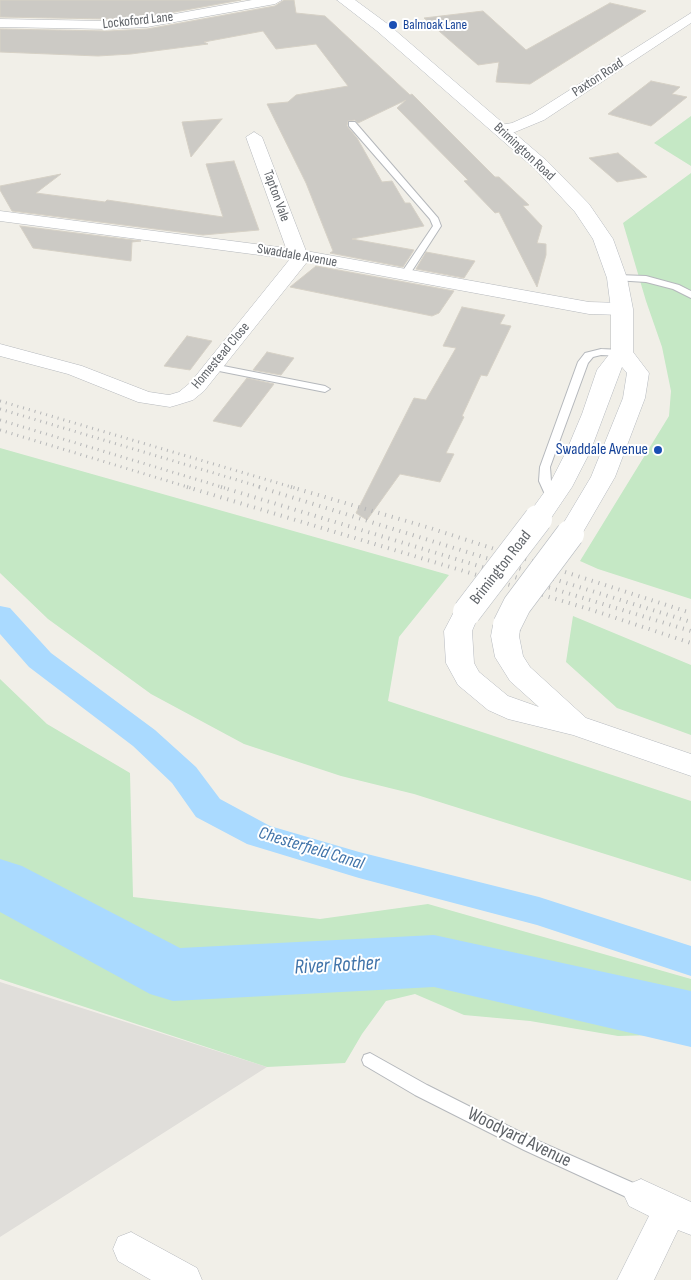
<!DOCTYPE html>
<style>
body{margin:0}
canvas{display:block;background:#f1efe8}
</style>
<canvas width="691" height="1280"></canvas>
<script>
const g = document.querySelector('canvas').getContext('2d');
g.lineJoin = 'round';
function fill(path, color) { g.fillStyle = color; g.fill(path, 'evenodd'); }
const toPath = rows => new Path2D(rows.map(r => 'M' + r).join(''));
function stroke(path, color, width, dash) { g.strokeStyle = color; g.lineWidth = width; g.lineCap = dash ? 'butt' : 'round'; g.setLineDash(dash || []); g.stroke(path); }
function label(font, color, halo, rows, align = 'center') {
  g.font = font + ' "Sofia Sans Condensed",sans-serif'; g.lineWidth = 4; g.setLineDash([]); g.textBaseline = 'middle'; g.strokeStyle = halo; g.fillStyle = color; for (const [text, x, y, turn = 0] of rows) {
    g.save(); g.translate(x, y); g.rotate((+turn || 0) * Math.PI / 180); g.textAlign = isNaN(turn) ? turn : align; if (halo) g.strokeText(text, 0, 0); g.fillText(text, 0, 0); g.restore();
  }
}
const industrial = toPath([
 [0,982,267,1067,0,1237]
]);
const green = toPath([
 [691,116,691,166,654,143],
 [691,173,691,599,598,569,580,561,669,416,671,391,662,347,646,301,623,223],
 [0,448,449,575,399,637,388,701,691,801,691,881,414,794,341,776,244,744,151,694,48,619,0,573],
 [573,616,691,665,691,735,617,708,566,662],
 [0,679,47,724,130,773,133,897,320,919,428,904,691,979,691,1034,618,1036,530,1021,464,1015,415,994,386,1001,362,1034,345,1063,267,1067,0,979]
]);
const canal = toPath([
 [0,606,10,608,51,653,155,730,196,767,220,799,270,826,359,852,539,897,691,946,691,976,537,925,359,878,247,844,196,817,172,783,133,746,29,667,0,634,0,606]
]);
const river = toPath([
 [0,859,22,866,180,948,434,935,691,991,691,1047,434,987,173,1001,150,994,0,912,0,859]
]);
const building = toPath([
 [0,0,241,0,147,17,108,19,0,17,0,0],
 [284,0,294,0,296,13,325,16,410,95,412,94,495,177,499,177,529,205,523,206,542,226,537,243,546,244,546,255,537,287,499,212,495,213,464,181,468,180,397,108,406,100,358,123,355,120,348,121,347,126,357,138,382,182,392,181,405,203,410,203,424,226,352,239,414,250,403,267,330,253,333,251,306,183,267,104,288,102,296,95,348,86,316,44,276,49,263,31,204,42,208,44,131,54,98,56,0,52,0,29,108,31,147,29,275,6,284,0],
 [610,3,646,11,530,84,496,82,499,62,478,65,424,18,483,11,526,50,610,3],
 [651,81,680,87,672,94,687,97,651,126,608,114,651,81],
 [222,119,191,157,182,122,222,119],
 [618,153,647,177,617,182,589,158,618,153],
 [234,161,259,230,203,235,12,211,0,190,0,186,61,174,36,193,105,202,107,200,223,217,206,164,234,161],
 [20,226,141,241,132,242,131,261,33,248,20,226],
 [426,252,475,261,464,278,416,269,426,252],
 [316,266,454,291,439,313,432,316,290,287,316,266],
 [462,307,505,315,500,324,511,326,487,376,481,375,462,416,464,417,446,453,454,454,440,482,400,474,367,520,356,513,414,398,426,400,456,348,443,346,462,307],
 [187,336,212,341,190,370,164,366,187,336],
 [267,352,294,358,281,375,253,370,267,352],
 [247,378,274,384,241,427,213,421,247,378]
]);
const service = toPath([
 [349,122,355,122,438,218,441,226,408,277,402,277,400,275,433,226,430,219,349,126,349,122],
 [617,275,646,276,679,285,691,291,691,298,673,289,646,282,614,280,614,276,617,275],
 [601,349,622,350,627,353,622,356,601,355,593,357,588,363,550,467,551,481,558,499,556,501,548,501,539,481,540,467,578,362,585,353,601,349],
 [213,364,325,386,330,389,325,392,209,369,209,365,213,364],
 [370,1053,427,1085,536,1140,647,1189,650,1195,647,1201,641,1203,635,1201,524,1150,415,1095,364,1065,362,1060,364,1055,370,1053]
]);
const minor = toPath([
 [252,0,282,0,275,4,147,27,108,29,0,27,0,19,108,21,147,19,252,0],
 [691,13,691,23,544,120,515,132,500,134,492,129,494,126,512,123,532,114,691,13],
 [254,132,262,137,306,251,589,302,622,303,629,305,632,309,629,313,622,315,589,314,307,262,204,391,193,400,177,405,170,407,138,402,68,374,0,356,0,344,82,366,149,392,169,395,179,392,190,383,290,259,0,221,0,211,286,248,246,137,254,132],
 [641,1179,691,1202,691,1235,678,1230,654,1280,617,1280,649,1216,629,1206,624,1195,629,1184,641,1179],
 [131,1232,197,1268,202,1280,151,1280,118,1261,113,1249,118,1237,131,1232]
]);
const secondary = toPath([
 [337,0,355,0,389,25,547,161,589,204,613,239,627,278,633,309,633,352,649,373,645,398,615,477,579,539,570,542,561,539,557,534,591,477,623,398,627,373,622,367,590,452,572,487,547,524,538,527,529,524,525,519,548,487,566,452,582,414,597,370,611,352,611,309,607,278,593,239,575,212,535,169,377,31,337,0],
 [467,603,477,606,480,612,472,631,474,663,479,672,508,696,539,707,510,681,495,657,491,636,493,625,497,619,507,616,517,619,521,625,519,636,523,656,530,667,586,718,691,754,691,776,573,735,508,719,488,710,458,685,446,663,444,631,457,606,467,603]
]);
const railFar1 = toPath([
 [0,401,295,488],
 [0,409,264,488],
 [0,420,225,488],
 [0,430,191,488]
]);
const rail = toPath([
 [187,487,592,610,691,643],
 [221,487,691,631],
 [259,487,691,622],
 [291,487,430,528,691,613]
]);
const secondaryBridge = toPath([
 [467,612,538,519],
 [507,625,517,605,570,534]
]);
const markers = [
 [393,25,5,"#1a4fb4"],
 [658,450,5,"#1a4fb4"]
];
const farStreetnames = [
 ["Lockoford Lane",138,21,-6],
 ["Paxton Road",598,78,-33],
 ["Brimington Road",524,152,43],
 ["Tapton Vale",276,196,70],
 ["Swaddale Avenue",297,256,10],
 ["Homestead Close",221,356,-50]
];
const farTransitnames = [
 ["Balmoak Lane",403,25]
];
const transitNames = [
 ["Swaddale Avenue",648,450]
];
const streetNames = [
 ["Brimington Road",501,568,-52]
];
const waterNames = [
 ["Chesterfield Canal",311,849,17]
];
const nearStreetnames = [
 ["Woodyard Avenue",519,1138,26]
];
const nearWaternames = [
 ["River Rother",337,966,-3]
];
fill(industrial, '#e0deda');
fill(green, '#c5e8c5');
fill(canal, '#aadaff');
fill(river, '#aadaff');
fill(building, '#cccac5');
stroke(building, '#d6d1c6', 1);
stroke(service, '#b5b8bc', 2);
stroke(minor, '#b5b8bc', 1);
stroke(secondary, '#b6babf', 1);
fill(service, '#fff');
fill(minor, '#fff');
fill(secondary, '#fff');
stroke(railFar1, '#b6b7b8', 3, [1, 5]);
stroke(rail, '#b6b7b8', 4, [1, 6]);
stroke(secondaryBridge, '#b6babf', 29, []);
stroke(secondaryBridge, '#fff', 28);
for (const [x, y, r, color] of markers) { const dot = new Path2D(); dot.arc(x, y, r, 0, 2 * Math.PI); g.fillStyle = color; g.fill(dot); stroke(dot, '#fff', 2); }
label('14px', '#5f6368', '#fff', farStreetnames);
label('14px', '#164399', '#fff', farTransitnames, 'left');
label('16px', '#164399', '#fff', transitNames, 'right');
label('16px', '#5f6368', '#fff', streetNames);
label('italic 18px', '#4174aa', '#fff', waterNames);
label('19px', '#5f6368', '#fff', nearStreetnames);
label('italic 21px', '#4174aa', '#fff', nearWaternames);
</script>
